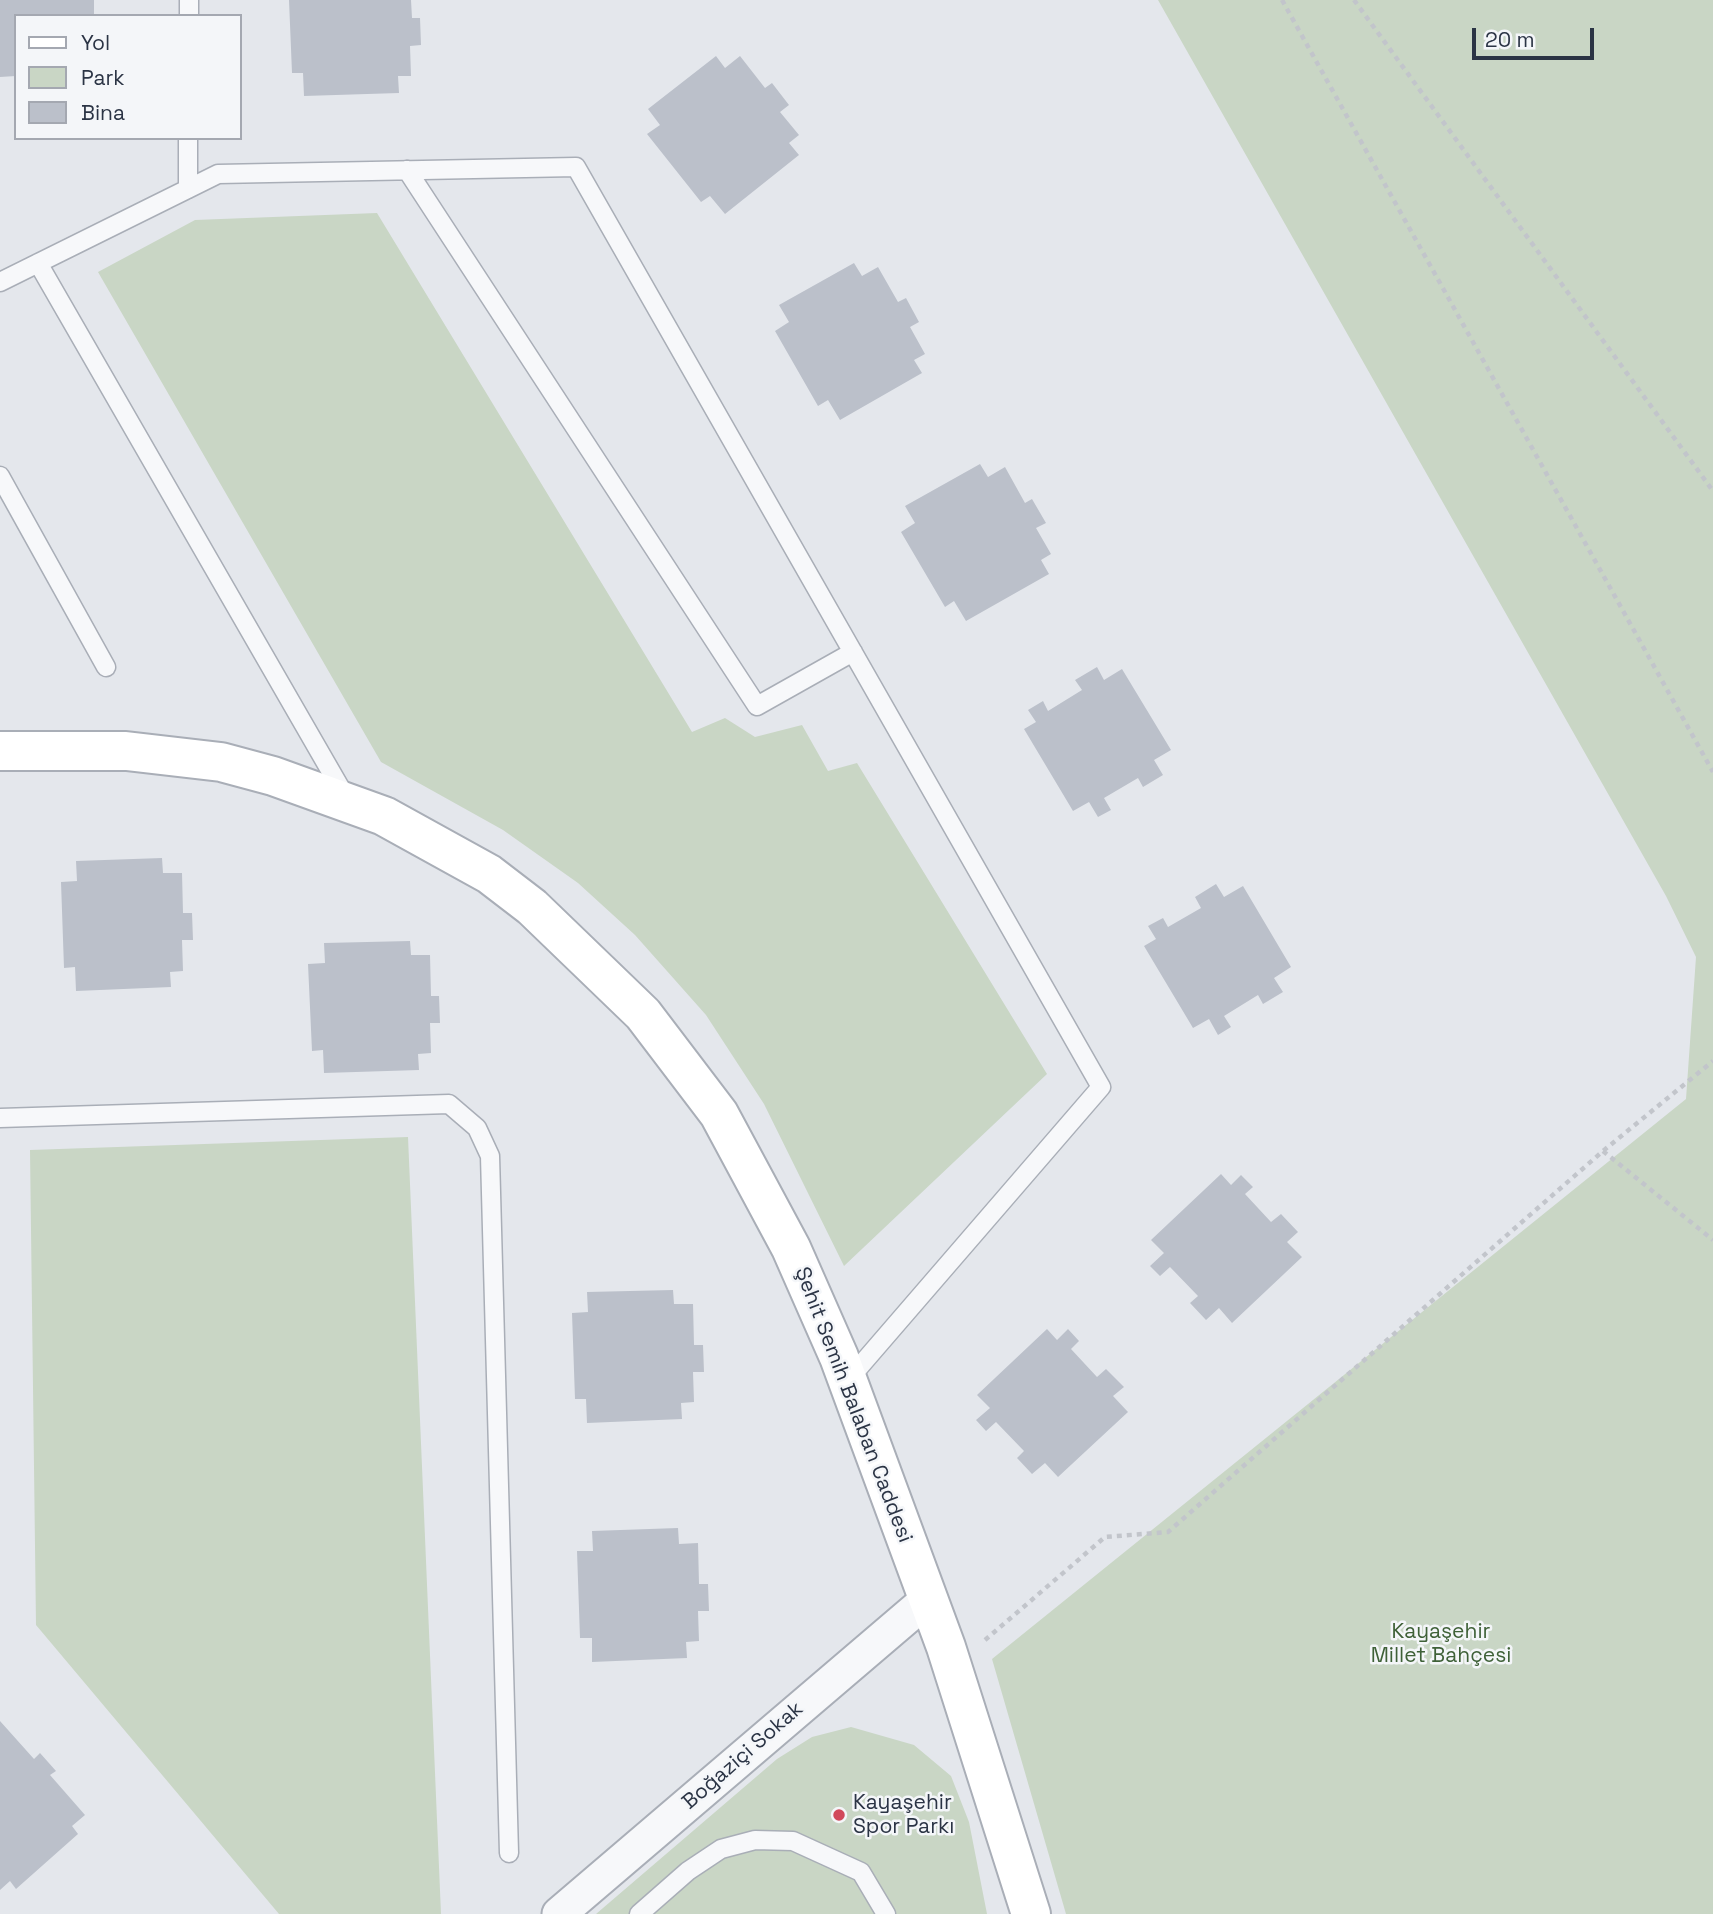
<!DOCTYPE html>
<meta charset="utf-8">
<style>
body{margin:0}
#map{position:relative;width:1713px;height:1914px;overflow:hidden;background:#e4e7ec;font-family:"Space Grotesk",sans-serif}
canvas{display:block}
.legend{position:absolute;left:14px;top:14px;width:228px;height:126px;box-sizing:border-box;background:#f4f6f9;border:2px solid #a4a8b1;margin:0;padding:9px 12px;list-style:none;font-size:21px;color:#2b3445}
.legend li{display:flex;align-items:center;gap:14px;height:35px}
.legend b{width:35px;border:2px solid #a4a8b1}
.scale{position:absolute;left:1472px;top:28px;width:122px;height:32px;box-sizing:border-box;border:4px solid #2b3445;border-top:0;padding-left:9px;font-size:21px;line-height:24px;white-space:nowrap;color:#2b3445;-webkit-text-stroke:5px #f4f6f9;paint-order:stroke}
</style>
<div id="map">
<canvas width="1713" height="1914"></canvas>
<ul class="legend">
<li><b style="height:9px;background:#fff"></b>Yol</li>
<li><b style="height:19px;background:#c9d6c5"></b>Park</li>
<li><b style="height:19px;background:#bbc0ca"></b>Bina</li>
</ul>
<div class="scale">20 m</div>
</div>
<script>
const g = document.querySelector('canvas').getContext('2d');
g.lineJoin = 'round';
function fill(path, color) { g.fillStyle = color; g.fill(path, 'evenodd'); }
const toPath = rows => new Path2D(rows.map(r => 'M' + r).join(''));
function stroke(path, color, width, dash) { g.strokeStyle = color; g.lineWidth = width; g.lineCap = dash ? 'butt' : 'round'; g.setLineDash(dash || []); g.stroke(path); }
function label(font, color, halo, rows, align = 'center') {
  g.font = font + ' "Space Grotesk",sans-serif'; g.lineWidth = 5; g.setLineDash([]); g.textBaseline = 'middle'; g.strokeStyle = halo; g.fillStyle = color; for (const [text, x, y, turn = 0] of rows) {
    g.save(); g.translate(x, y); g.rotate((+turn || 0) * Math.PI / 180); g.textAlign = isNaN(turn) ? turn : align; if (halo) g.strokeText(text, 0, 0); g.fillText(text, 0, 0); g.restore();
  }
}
const green = toPath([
 [1158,0,1713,0,1713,1914,1066,1914,992,1659,1686,1099,1696,957,1666,896],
 [377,213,692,732,725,718,755,737,802,725,828,771,857,763,1047,1074,844,1266,764,1104,706,1015,635,935,578,883,503,830,381,762,98,272,195,220],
 [408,1137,441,1914,279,1914,36,1625,30,1150],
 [851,1727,914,1745,951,1776,969,1822,987,1914,596,1914,777,1759,812,1737]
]);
const building = toPath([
 [0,0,94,0,94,16,16,16,16,76,0,77],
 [289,0,411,0,412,18,420,18,421,45,410,46,411,76,398,76,399,93,304,96,303,73,292,73],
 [716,56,725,68,740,56,765,88,772,83,789,105,780,112,799,135,789,143,799,155,725,214,710,196,701,202,647,134,660,125,648,109],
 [854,263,862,276,878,267,898,302,906,298,919,322,910,327,925,354,914,360,922,373,840,420,828,400,818,406,775,331,789,322,779,305],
 [980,464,988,477,1005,467,1025,503,1032,499,1046,523,1036,528,1051,554,1041,560,1049,574,966,621,954,601,945,607,901,532,915,523,905,506],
 [1097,667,1104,680,1122,669,1171,750,1154,760,1163,775,1143,787,1138,778,1104,798,1111,810,1098,817,1089,802,1073,811,1024,729,1036,722,1028,710,1043,701,1048,711,1082,690,1075,680],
 [162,858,163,873,182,873,183,913,192,913,193,940,182,940,183,971,170,972,171,987,76,991,75,967,64,968,61,882,77,881,76,861],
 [1216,884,1224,897,1243,886,1291,967,1274,978,1283,992,1263,1004,1258,995,1224,1016,1231,1027,1218,1035,1209,1019,1193,1028,1144,946,1156,939,1148,926,1163,918,1168,927,1201,908,1195,897],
 [410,941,411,955,430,955,431,996,439,996,440,1023,430,1023,431,1053,418,1054,419,1070,324,1073,323,1050,312,1051,308,964,325,963,324,943],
 [1221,1174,1231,1185,1241,1175,1253,1187,1245,1194,1271,1222,1281,1214,1298,1232,1287,1242,1302,1257,1232,1323,1219,1308,1206,1320,1190,1303,1198,1296,1170,1267,1160,1276,1150,1266,1164,1253,1151,1240],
 [673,1290,674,1304,693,1304,694,1345,703,1345,704,1372,693,1372,694,1402,681,1403,682,1419,587,1423,586,1399,575,1399,572,1313,588,1312,587,1292],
 [1047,1329,1057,1340,1068,1329,1079,1341,1071,1349,1097,1377,1106,1369,1124,1387,1113,1396,1128,1412,1058,1477,1045,1463,1032,1474,1017,1458,1024,1451,996,1422,986,1431,976,1420,990,1408,977,1395],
 [678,1528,679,1544,698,1543,699,1584,708,1584,709,1611,698,1611,699,1641,686,1642,687,1658,592,1662,592,1638,580,1638,577,1551,593,1551,592,1531],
 [0,1721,34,1759,40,1753,56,1771,50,1775,85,1815,72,1826,78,1834,16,1889,10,1881,0,1890]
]);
const path = toPath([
 [1282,0,1713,772],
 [1354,0,1713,491],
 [1603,1151,1713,1240],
 [985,1640,1105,1537,1168,1532,1603,1151,1713,1061]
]);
const lane = toPath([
 [189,16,189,0],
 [407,170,757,706,853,652],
 [188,189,188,138],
 [38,263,345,796],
 [0,282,218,174,576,167,1101,1087,848,1380],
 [0,476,106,667],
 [0,1118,449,1104,477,1128,490,1156,509,1853],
 [639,1914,688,1871,721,1849,755,1840,793,1841,861,1872,886,1914]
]);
const street = toPath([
 [559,1914,928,1599]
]);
const secondary = toPath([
 [0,751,126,751,221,762,273,776,384,816,489,874,532,907,643,1014,719,1114,791,1248,839,1357,946,1647,1031,1914]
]);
const markers = [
 [839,1815,7,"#d1495b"]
];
const streetNames = [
 ["Şehit Semih Balaban Caddesi",853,1405,69],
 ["Boğaziçi Sokak",743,1756,-41]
];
const parkNames = [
 ["Kayaşehir",1441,1632],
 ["Millet Bahçesi",1441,1656]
];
const poiNames = [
 ["Kayaşehir",853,1803],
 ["Spor Parkı",853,1827]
];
fill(green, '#c9d6c5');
fill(building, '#bbc0ca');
stroke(lane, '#a9aeb7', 21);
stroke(street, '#a9aeb7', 37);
stroke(secondary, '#a9aeb7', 42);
stroke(path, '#c2c5cb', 4.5, [5, 5]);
stroke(lane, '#f7f8fa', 18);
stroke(street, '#f7f8fa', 33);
stroke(secondary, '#fff', 38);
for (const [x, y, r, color] of markers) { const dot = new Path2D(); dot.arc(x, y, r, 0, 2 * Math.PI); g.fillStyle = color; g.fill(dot); stroke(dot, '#f4f6f9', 2.5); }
label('21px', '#2b3445', '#f4f6f9', streetNames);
label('21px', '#3f6138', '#f4f6f9', parkNames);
label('21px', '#2b3445', '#f4f6f9', poiNames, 'left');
</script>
